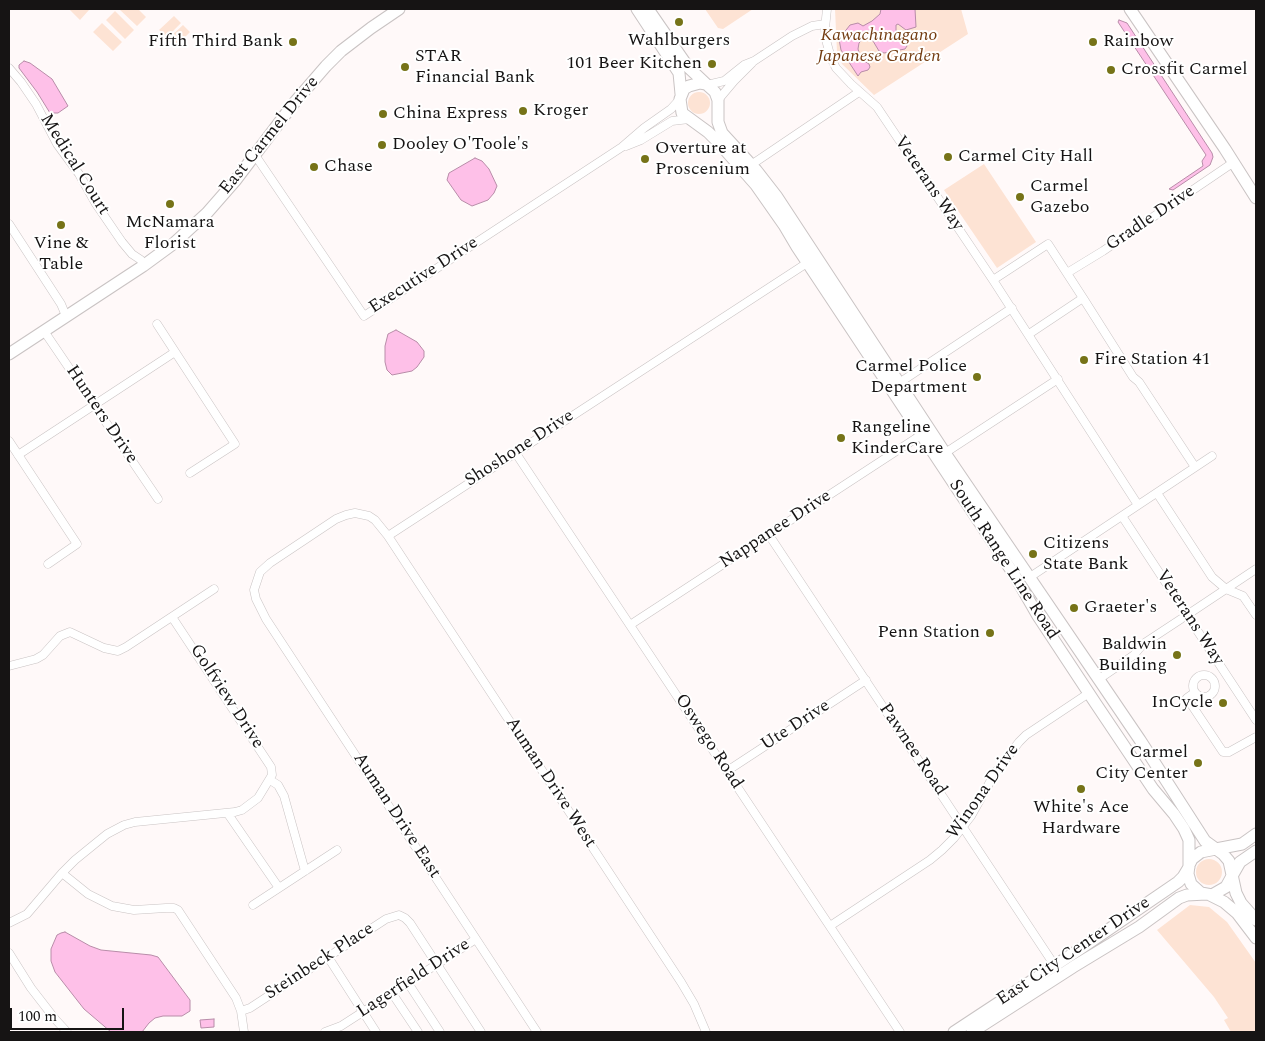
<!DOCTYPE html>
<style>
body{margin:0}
#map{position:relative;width:1265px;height:1041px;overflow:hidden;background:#fff9f9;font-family:Spectral,serif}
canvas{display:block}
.frame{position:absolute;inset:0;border:10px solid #161414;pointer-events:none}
.scale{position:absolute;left:10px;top:1008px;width:114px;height:22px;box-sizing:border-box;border:2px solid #161414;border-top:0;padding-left:6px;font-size:15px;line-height:18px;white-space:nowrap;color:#161414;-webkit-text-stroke:4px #fff;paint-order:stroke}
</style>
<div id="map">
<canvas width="1265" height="1041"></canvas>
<div class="frame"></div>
<div class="scale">100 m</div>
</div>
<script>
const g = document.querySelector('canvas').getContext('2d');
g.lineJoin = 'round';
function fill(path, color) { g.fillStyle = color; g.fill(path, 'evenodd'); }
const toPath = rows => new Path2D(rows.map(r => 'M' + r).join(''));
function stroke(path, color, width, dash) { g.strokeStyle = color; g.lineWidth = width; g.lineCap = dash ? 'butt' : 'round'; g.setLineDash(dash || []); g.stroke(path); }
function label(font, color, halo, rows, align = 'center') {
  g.font = font + ' Spectral,serif'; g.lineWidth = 4; g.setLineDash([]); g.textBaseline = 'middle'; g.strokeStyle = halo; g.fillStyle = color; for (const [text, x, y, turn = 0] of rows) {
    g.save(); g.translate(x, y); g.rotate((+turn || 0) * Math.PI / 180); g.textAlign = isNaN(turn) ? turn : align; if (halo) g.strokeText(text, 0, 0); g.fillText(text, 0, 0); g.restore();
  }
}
const green = toPath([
 [69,9,87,9,89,10,80,20],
 [119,9,138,9,146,17,137,26],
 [705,9,753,9,723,29,718,28],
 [835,9,961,9,968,34,874,95,842,64,837,52],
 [115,11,134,30,125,39,106,20],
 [174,16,181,23,167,37,159,30],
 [102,23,122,42,113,51,93,32],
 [183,25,190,32,175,47,168,39],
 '688 103a11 11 0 1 1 22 0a11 11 0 1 1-22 0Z',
 [984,164,1036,242,997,268,944,190],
 '1196 872a13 13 0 1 1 26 0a13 13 0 1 1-26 0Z',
 [1190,905,1209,907,1227,922,1256,963,1256,1032,1231,1032,1224,1020,1228,1018,1214,997,1157,930]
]);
const water = toPath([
 [881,9,915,9,916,27,906,30,898,24,896,25,896,30,899,37,905,41,907,46,905,49,884,53,879,51,873,41,868,38,864,38,859,43,858,49,861,59,869,64,870,67,868,70,861,72,858,76,841,50,839,39,850,25,858,23,863,26,872,21,880,14,881,9],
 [1119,20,1127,23,1212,153,1213,157,1210,165,1173,190,1169,189,1203,166,1202,161,1206,155,1118,22,1119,20],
 [24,61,30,63,52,79,68,106,58,113,50,113,37,92,19,68,19,65,24,61],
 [475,158,482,161,489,169,497,186,494,193,488,200,472,206,461,200,447,180,449,173,475,158],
 [396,330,417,342,424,351,424,357,417,367,412,371,392,375,387,370,385,362,385,346,388,334,396,330],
 [65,932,90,946,101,950,151,955,158,957,190,1000,190,1011,182,1016,163,1016,155,1018,149,1023,142,1032,111,1032,84,1009,55,972,51,961,51,949,57,935,61,933,65,932],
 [214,1019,214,1027,201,1028,200,1020,214,1019]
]);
const street = toPath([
 [827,9,825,28,826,40,831,58,836,68,851,84,877,107,993,280,1138,505],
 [9,68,21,82,36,104,57,144,79,174,96,204,122,242,132,254,141,260,143,266],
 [707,85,724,81,744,65,754,61,792,36,812,26,825,24],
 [718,100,734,81,752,63],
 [626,146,641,140,672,121,689,119],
 [255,155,364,316,622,147,644,128,671,109,680,99],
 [751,165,859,92],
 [9,224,61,304,66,316],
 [1067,273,1103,251,1234,162],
 [993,280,1048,244,1083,298,1029,334],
 [1083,298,1133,377,1139,382,1195,467],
 [157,324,235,444,190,473],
 [44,331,158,499],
 [899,383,1012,308],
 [9,441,77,544,48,564],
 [515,452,900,1032],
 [945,453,1058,379],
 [18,455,175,352],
 [1157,493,1212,577,1226,589,1243,596,1256,615],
 [1122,516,1256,720],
 [769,535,1057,969],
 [388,536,807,263],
 [1030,577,1212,456],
 [1193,611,1256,569],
 [630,625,921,435],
 [9,666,36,659,43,655,60,636,70,632,104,648,118,651,126,647,214,589],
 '1193 686a11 11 0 1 1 22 0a11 11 0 1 1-22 0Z',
 [1099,679,1134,655,1143,644,1181,619],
 [1194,693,1187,698,1223,752,1229,752,1256,737],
 [727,771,866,680],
 [270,780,278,785,284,796,305,871],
 [228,814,279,888],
 [62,873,88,894,112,906,134,910,166,908,174,908,178,910,236,998,241,1011,244,1032],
 [253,905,337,850],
 [9,923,27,914,62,873,75,860,107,834,124,825,135,822,235,812,242,810,258,798,272,775,271,767,172,617],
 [830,926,930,860,942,850,954,838,971,816,995,773,1019,742,1026,735,1089,693],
 [9,953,31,988,55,1019,67,1032],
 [328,957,376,1032],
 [408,983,440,1032],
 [392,993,418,1032],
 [241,1011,250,1008,386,919,399,915,405,918,410,923,481,1032],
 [325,1032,341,1026,476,939],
 [537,1032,266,619,256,599,254,590,260,572,270,563,336,519,346,515,355,513,369,516,375,520,388,536,681,982,694,1004,706,1032]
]);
const secondary = toPath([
 [637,9,679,73,681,94],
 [648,9,688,67,706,84],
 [1130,9,1225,149,1256,198],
 [9,354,143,266,173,244,207,213,235,181,294,103,326,66,341,51,371,28,399,9],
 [1216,849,1201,852,1192,859,1189,865,1188,874,1191,884,1201,893,1212,895,1226,887,1232,876],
 [1216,849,1242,844,1256,834],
 [1189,865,1189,840,1184,829,1174,814,1153,789,1096,704,1038,616,1015,576,797,247,784,225,756,185,719,143,708,132,682,113,680,99,684,89,689,86,700,83,706,84,715,92,718,100,718,122,722,133,756,170,777,197,945,453,1140,740,1205,841,1223,854,1229,861,1236,893,1241,903,1256,920],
 [1232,876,1240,862,1256,851],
 [1210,895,1224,902,1237,913,1256,938],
 [954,1032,1080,949,1178,882,1183,877,1189,867],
 [972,1032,1073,967,1139,927,1179,898,1187,895,1206,894]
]);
const markers = [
 [679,22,5,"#767318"],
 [293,42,5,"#767318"],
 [1093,42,5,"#767318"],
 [712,64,5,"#767318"],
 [405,67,5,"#767318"],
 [1111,70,5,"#767318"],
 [523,111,5,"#767318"],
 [383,114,5,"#767318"],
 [382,145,5,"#767318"],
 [948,157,5,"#767318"],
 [645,159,5,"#767318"],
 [314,167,5,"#767318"],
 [1020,197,5,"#767318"],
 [170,204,5,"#767318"],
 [61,225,5,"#767318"],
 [1084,360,5,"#767318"],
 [977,377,5,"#767318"],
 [841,438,5,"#767318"],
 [1033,554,5,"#767318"],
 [1074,608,5,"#767318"],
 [990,633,5,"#767318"],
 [1177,655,5,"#767318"],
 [1223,703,5,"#767318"],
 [1198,763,5,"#767318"],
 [1081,789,5,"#767318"]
];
const parkNames = [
 ["Kawachinagano",879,36],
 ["Japanese Garden",879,57]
];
const poiNames = [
 ["Wahlburgers",679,41,"center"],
 ["Fifth Third Bank",283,42,"right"],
 ["Rainbow",1103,42],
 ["STAR",415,57],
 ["Financial Bank",415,78],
 ["101 Beer Kitchen",702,64,"right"],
 ["Crossfit Carmel",1121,70],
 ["Kroger",533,111],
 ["China Express",393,114],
 ["Dooley O'Toole's",392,145],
 ["Overture at",655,149],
 ["Proscenium",655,170],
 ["Carmel City Hall",958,157],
 ["Chase",324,167],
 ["Carmel",1030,187],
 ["Gazebo",1030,208],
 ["McNamara",170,223,"center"],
 ["Florist",170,244,"center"],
 ["Vine &",61,244,"center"],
 ["Table",61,265,"center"],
 ["Fire Station 41",1094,360],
 ["Carmel Police",967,367,"right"],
 ["Department",967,388,"right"],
 ["Rangeline",851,428],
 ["KinderCare",851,449],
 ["Citizens",1043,544],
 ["State Bank",1043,565],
 ["Graeter's",1084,608],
 ["Penn Station",980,633,"right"],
 ["Baldwin",1167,645,"right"],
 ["Building",1167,666,"right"],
 ["InCycle",1213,703,"right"],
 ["Carmel",1188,753,"right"],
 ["City Center",1188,774,"right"],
 ["White's Ace",1081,808,"center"],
 ["Hardware",1081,829,"center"]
];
const streetNames = [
 ["East Carmel Drive",270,136,-51],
 ["Medical Court",74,165,58],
 ["Veterans Way",928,184,56],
 ["Gradle Drive",1151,219,-34],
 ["Executive Drive",424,276,-33],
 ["Hunters Drive",101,415,56],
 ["Shoshone Drive",520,449,-33],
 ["Nappanee Drive",776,530,-33],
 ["South Range Line Road",1003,560,57],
 ["Veterans Way",1189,618,57],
 ["Golfview Drive",226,697,57],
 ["Ute Drive",796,726,-33],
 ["Oswego Road",708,742,57],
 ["Pawnee Road",912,750,56],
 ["Auman Drive West",550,783,57],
 ["Winona Drive",984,792,-55],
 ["Auman Drive East",396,816,57],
 ["East City Center Drive",1074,952,-34],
 ["Steinbeck Place",320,962,-33],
 ["Lagerfield Drive",414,979,-33]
];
fill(green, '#fde3d4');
fill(water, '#fec0e8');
stroke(water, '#b88ca8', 1);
stroke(street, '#c9c3c3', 9);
stroke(secondary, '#c9c3c3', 13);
stroke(street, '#fff', 8);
stroke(secondary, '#fff', 11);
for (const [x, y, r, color] of markers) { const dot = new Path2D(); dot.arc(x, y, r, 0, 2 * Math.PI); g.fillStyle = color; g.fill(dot); stroke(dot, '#fff', 2); }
label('italic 18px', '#733c11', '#fff', parkNames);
label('18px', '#161414', '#fff', poiNames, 'left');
label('18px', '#161414', '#fff', streetNames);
</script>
